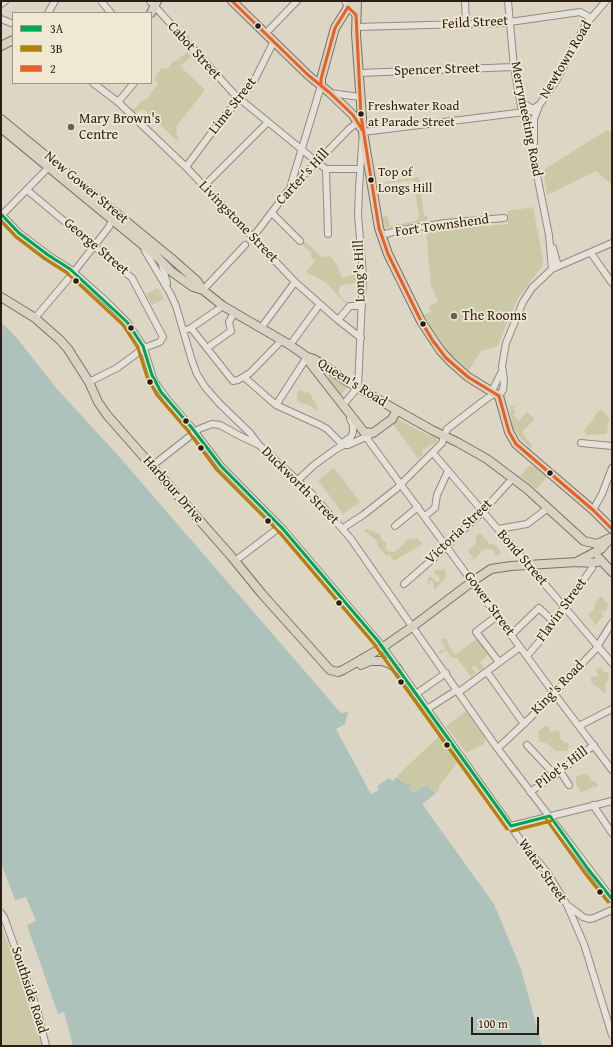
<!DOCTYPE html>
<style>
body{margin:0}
#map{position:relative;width:613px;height:1047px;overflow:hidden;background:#ded6c4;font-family:"Gentium Book Plus",serif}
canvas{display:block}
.frame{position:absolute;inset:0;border:2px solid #2d1e15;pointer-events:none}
.legend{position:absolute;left:12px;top:12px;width:140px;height:72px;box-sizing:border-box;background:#f0e8d2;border:1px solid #a29786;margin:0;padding:5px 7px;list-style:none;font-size:12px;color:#2d1e15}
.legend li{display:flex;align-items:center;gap:8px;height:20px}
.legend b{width:20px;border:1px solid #a29786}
.scale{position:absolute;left:471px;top:1017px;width:68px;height:18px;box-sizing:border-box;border:2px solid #2d1e15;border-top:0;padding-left:5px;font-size:12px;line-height:14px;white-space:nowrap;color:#2d1e15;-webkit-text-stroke:3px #f0e8d2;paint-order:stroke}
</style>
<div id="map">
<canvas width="613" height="1047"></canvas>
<div class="frame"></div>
<ul class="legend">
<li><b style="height:5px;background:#00a651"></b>3A</li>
<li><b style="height:5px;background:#ba7d06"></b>3B</li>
<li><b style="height:5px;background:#e86121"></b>2</li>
</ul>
<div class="scale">100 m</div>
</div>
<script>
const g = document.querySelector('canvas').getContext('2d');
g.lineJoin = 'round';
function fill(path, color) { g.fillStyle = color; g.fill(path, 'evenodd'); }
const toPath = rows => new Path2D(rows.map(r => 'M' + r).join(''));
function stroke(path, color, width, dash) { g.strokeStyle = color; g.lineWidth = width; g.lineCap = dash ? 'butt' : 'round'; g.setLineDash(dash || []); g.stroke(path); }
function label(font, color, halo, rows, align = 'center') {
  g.font = font + ' "Gentium Book Plus",serif'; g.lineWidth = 3.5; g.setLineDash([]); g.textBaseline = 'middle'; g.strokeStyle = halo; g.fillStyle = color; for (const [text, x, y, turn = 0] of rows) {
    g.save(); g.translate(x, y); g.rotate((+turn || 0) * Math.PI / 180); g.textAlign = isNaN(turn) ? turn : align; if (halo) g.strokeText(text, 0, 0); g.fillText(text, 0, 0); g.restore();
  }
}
const green = toPath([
 [187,52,191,57,180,66,205,90,176,127,178,142,144,109,133,114,128,110,136,108,141,101,147,99,158,83,154,79,161,68,166,69,168,68,173,62,180,59,180,57,183,56],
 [607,130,612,132,612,185,596,171,547,195,543,170],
 [419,177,424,216,428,216,427,220,426,221,385,228,382,218,385,215,388,217,390,226,416,221,419,216,413,180,385,184,386,182],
 [533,207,543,259,542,266,519,297,511,313,498,346,481,351,469,370,449,354,424,315,431,312,429,307,438,301,431,285,426,231,508,224,507,211],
 [303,240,322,257,330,256,337,265,342,278,357,274,357,283,341,285,339,290,339,294,347,303,346,304,325,282,306,272,315,261,310,256,312,254,301,243],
 [158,288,164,299,152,305,146,294],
 [329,375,347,386,347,388,341,395,340,395,328,378],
 [302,390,304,393,309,392,310,394,314,401,316,404,318,412,309,405,301,403,297,400,297,395,299,391],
 [517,405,513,409,516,413,513,414,519,421,527,412,535,419,522,432,525,435,524,436,533,445,530,449,512,428,510,406],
 [601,410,606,414,609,419,609,421,607,426,608,431,606,434,586,435,584,431,586,428,594,419,596,413],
 [396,418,425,434,437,438,437,441,422,451,423,455,418,459,392,423],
 [530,465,533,467,534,466,548,477,536,489,520,476],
 [334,468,360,502,343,514,318,480],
 [367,529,380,534,381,539,387,543,385,547,388,551,394,552,403,545,407,540,411,538,413,540,417,538,423,544,394,561,390,555,387,556,378,547,377,541,365,531],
 [479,533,483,535,483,538,487,540,488,543,496,545,500,551,500,554,496,556,493,550,486,549,482,551,475,559,472,559,472,556,468,552,470,548,476,543,476,536],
 [436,569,441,570,443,569,446,572,445,576,446,578,436,588,437,589,435,591,432,580,430,581,430,586,428,583,428,578,430,576,437,582,439,581,440,579,434,572],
 [601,596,609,605,605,612,602,610,601,612,603,616,594,627,593,621,588,615,595,608,593,606],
 [446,638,448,641,447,642,455,655,477,638,494,659,493,660,488,655,480,662,484,668,479,671,475,666,472,668,476,673,471,677,457,658,452,658,446,650,440,654,438,652,443,649,444,650,446,649,441,640],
 [601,668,604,672,608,673,609,679,605,684,606,692,603,693,599,688,595,686,591,682,591,677,598,676,596,669],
 [466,711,485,737,485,740,484,744,466,753,446,726],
 [545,726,548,726,550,732,558,730,561,734,560,738,563,742,568,743,569,748,566,751,556,751,546,743,539,742,538,732],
 [439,736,457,760,457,763,440,785,438,791,435,794,425,784,414,793,409,787,411,785,407,785,397,776],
 [587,774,592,781,596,781,598,785,596,787,592,787,590,789,581,792,576,784,576,777,579,775],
 [1,925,32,1010,43,1046,1,1046]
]);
const water = toPath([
 [1,322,16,337,57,389,115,452,341,713,348,712,345,724,336,729,371,794,379,790,377,786,389,778,393,781,397,777,407,785,411,784,409,788,414,793,426,784,435,794,422,804,494,904,521,969,542,1046,73,1046,64,1012,58,1014,27,925,36,921,26,897,15,900,1,863]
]);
const minor = toPath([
 [101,1,111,13],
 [150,1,235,95,317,162,326,169,359,169],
 [345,1,348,7,356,15],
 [465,1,466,24],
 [508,1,514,67,521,106,525,118,532,150,549,235,552,269],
 [1,4,5,1],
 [48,13,55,1],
 [1,19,11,23],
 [356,27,503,23,580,12,591,18],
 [266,33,297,1],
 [359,73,514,67],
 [93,83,118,102,186,167,295,282,338,320,361,338],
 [330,93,360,97],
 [520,99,525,104,531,108,534,108,539,105],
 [118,102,134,83],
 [532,150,534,142,534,119,538,109],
 [186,167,218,124,254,81,274,41],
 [326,169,328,234],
 [204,186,268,122],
 [291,187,292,181,321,86],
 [27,190,132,278,163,337,160,342,144,348,117,368,89,382],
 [272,213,300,241],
 [1,214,19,233,48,255,70,269,108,303,127,322,143,346,154,381,167,399,192,428,221,466,283,529,383,647,524,845,547,872,561,895,567,905,584,944,612,1035],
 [2,215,46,170,53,166],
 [381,235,401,230,445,223,504,218],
 [253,237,291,187,317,162,349,129,358,122],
 [144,247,145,251,170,293,176,306,192,361,197,374,205,387,220,404,250,433,259,445,312,494,351,539,495,745,612,899],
 [553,248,558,266],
 [591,253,612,283],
 [161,261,167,283],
 [203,290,245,245],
 [35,318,69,278,109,227,113,217],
 [338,320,350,306,362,306],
 [191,328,233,381,238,380,250,373,282,340],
 [261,328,295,282],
 [188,329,191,328,223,306],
 [290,345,320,304],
 [207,348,231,331,229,322,234,313],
 [244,377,276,405,320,425,327,429,339,441,342,446],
 [499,396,503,390,504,380,502,366,506,343,523,302,532,288,552,269,612,243],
 [276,405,307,357],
 [343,405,358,387,363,276,358,215,359,188,363,132,533,111,538,107,556,81,586,24,606,1],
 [366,437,550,688,612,770],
 [581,443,612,446],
 [344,445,345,441,351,437,353,432,353,425,350,419,351,417],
 [433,453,612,663],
 [152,466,199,429,212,424,220,425,240,436,259,445],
 [298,480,314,465,336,449,344,445,348,445,370,435],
 [593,510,602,494,612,468],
 [425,516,435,508,437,495,448,471],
 [395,526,418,507],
 [343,528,363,515,396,489,442,443,447,429,482,402,492,395,492,391,502,371],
 [498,529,527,524,548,508],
 [235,561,280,527],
 [404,584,435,557,483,511,513,478],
 [497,616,476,632,499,662],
 [511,635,539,608,554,622],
 [527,656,544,636,592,568,592,563],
 [487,672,524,724],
 [459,692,520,647],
 [416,694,446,673],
 [427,709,457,690],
 [579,726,612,709],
 [527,745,555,775],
 [498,748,529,719,595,650,612,623],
 [560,771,569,785],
 [530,792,555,775,594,745],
 [593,805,612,833],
 [511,826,612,801],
 [567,905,583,917,589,919,594,918,612,910],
 [1,913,4,917,37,1009,46,1046]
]);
const major = toPath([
 [232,1,308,75,330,93,353,115,361,128],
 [357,1,356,34,363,132,379,228,388,254,421,321,440,350,451,362,468,377,499,396,509,432,516,444,593,510,612,529],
 [151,13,157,1],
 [1,46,13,40],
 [321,86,321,79,335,28,352,1],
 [1,119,171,258,197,281,203,290,223,306,290,345,307,357,314,359,350,383,393,408,432,430,457,442,487,459,527,489,584,541,597,544,610,538],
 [1,128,156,256,172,272,193,287,203,290],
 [1,297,35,318,60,340,68,349,89,382,98,402,107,415,231,556,262,594,330,670,338,672,343,670,383,647,412,627,473,581,491,569,511,566,577,562,592,563,601,561],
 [307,357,310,363,364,432,373,433,392,419,397,410],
 [599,558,612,572],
 [578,561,601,549,608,541],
 [361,665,370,661,382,661,388,663,398,669]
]);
const bus1 = toPath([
 [1,214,19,233,48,255,70,269,127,322,143,346,152,375,161,392,192,428,221,466,283,529,378,641,511,826],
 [550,816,588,869,612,899],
 [511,826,550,816]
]);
const bus2 = toPath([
 [1,221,16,237,45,259,67,273,123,325,138,348,147,377,157,395,188,431,217,470,279,532,374,644,507,829],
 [546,819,584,872,608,902],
 [512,831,551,821]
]);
const bus3 = toPath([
 [232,1,308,75,330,93,353,115,363,131],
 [321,86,321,79,335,28,348,7,356,15,361,116,379,228,388,254,421,321,433,341,446,358,468,377,499,396,509,432,516,444,593,510,612,529]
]);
const markers = [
 [258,26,3.5,"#2d1e15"],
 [361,114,3.5,"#2d1e15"],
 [71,127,4,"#6b5e52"],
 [371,180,3.5,"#2d1e15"],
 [76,281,3.5,"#2d1e15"],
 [454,316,4,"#6b5e52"],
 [423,324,3.5,"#2d1e15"],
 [131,328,3.5,"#2d1e15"],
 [150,382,3.5,"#2d1e15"],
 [186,421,3.5,"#2d1e15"],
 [201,448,3.5,"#2d1e15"],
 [550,473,3.5,"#2d1e15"],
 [268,521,3.5,"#2d1e15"],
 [339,603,3.5,"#2d1e15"],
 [401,682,3.5,"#2d1e15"],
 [447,745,3.5,"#2d1e15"],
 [600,892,3.5,"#2d1e15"]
];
const busNames = [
 ["Freshwater Road",368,107],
 ["at Parade Street",368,123],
 ["Top of",378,173],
 ["Longs Hill",378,189]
];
const streetNames = [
 ["Feild Street",475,23,-3],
 ["Cabot Street",194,51,48],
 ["Newtown Road",566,60,-59],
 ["Spencer Street",437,70,-2],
 ["Lime Street",233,106,-52],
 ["Merrymeeting Road",526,119,79],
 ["Carter's Hill",303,177,-47],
 ["New Gower Street",86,188,40],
 ["Livingstone Street",238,222,46],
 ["Fort Townshend",442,226,-8],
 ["George Street",96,247,40],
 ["Long's Hill",360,271,-92],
 ["Queen's Road",352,383,32],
 ["Duckworth Street",300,486,45],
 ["Harbour Drive",173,490,49],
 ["Victoria Street",459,532,-44],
 ["Bond Street",522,558,49],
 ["Gower Street",489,604,54],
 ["Flavin Street",562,610,-54],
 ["King's Road",558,688,-46],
 ["Pilot's Hill",562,768,-36],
 ["Water Street",542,871,55],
 ["Southside Road",29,990,72]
];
const poiNames = [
 ["Mary Brown's",79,119],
 ["Centre",79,135],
 ["The Rooms",462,316]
];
fill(green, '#cbc9a5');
fill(water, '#adc2ba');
stroke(minor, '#918b80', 8);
stroke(major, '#787268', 10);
stroke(minor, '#e5e1d8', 6);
stroke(major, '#d9d2c3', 8);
stroke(bus1, '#00a651', 3);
stroke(bus2, '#ba7d06', 3);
stroke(bus3, '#e86121', 3);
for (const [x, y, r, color] of markers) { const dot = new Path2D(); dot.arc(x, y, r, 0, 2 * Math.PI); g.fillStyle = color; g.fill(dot); stroke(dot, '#f0e8d2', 1.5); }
label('13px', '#2d1e15', '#f0e8d2', busNames, 'left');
label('14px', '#2d1e15', '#f0e8d2', streetNames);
label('14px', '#2d1e15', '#f0e8d2', poiNames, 'left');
</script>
